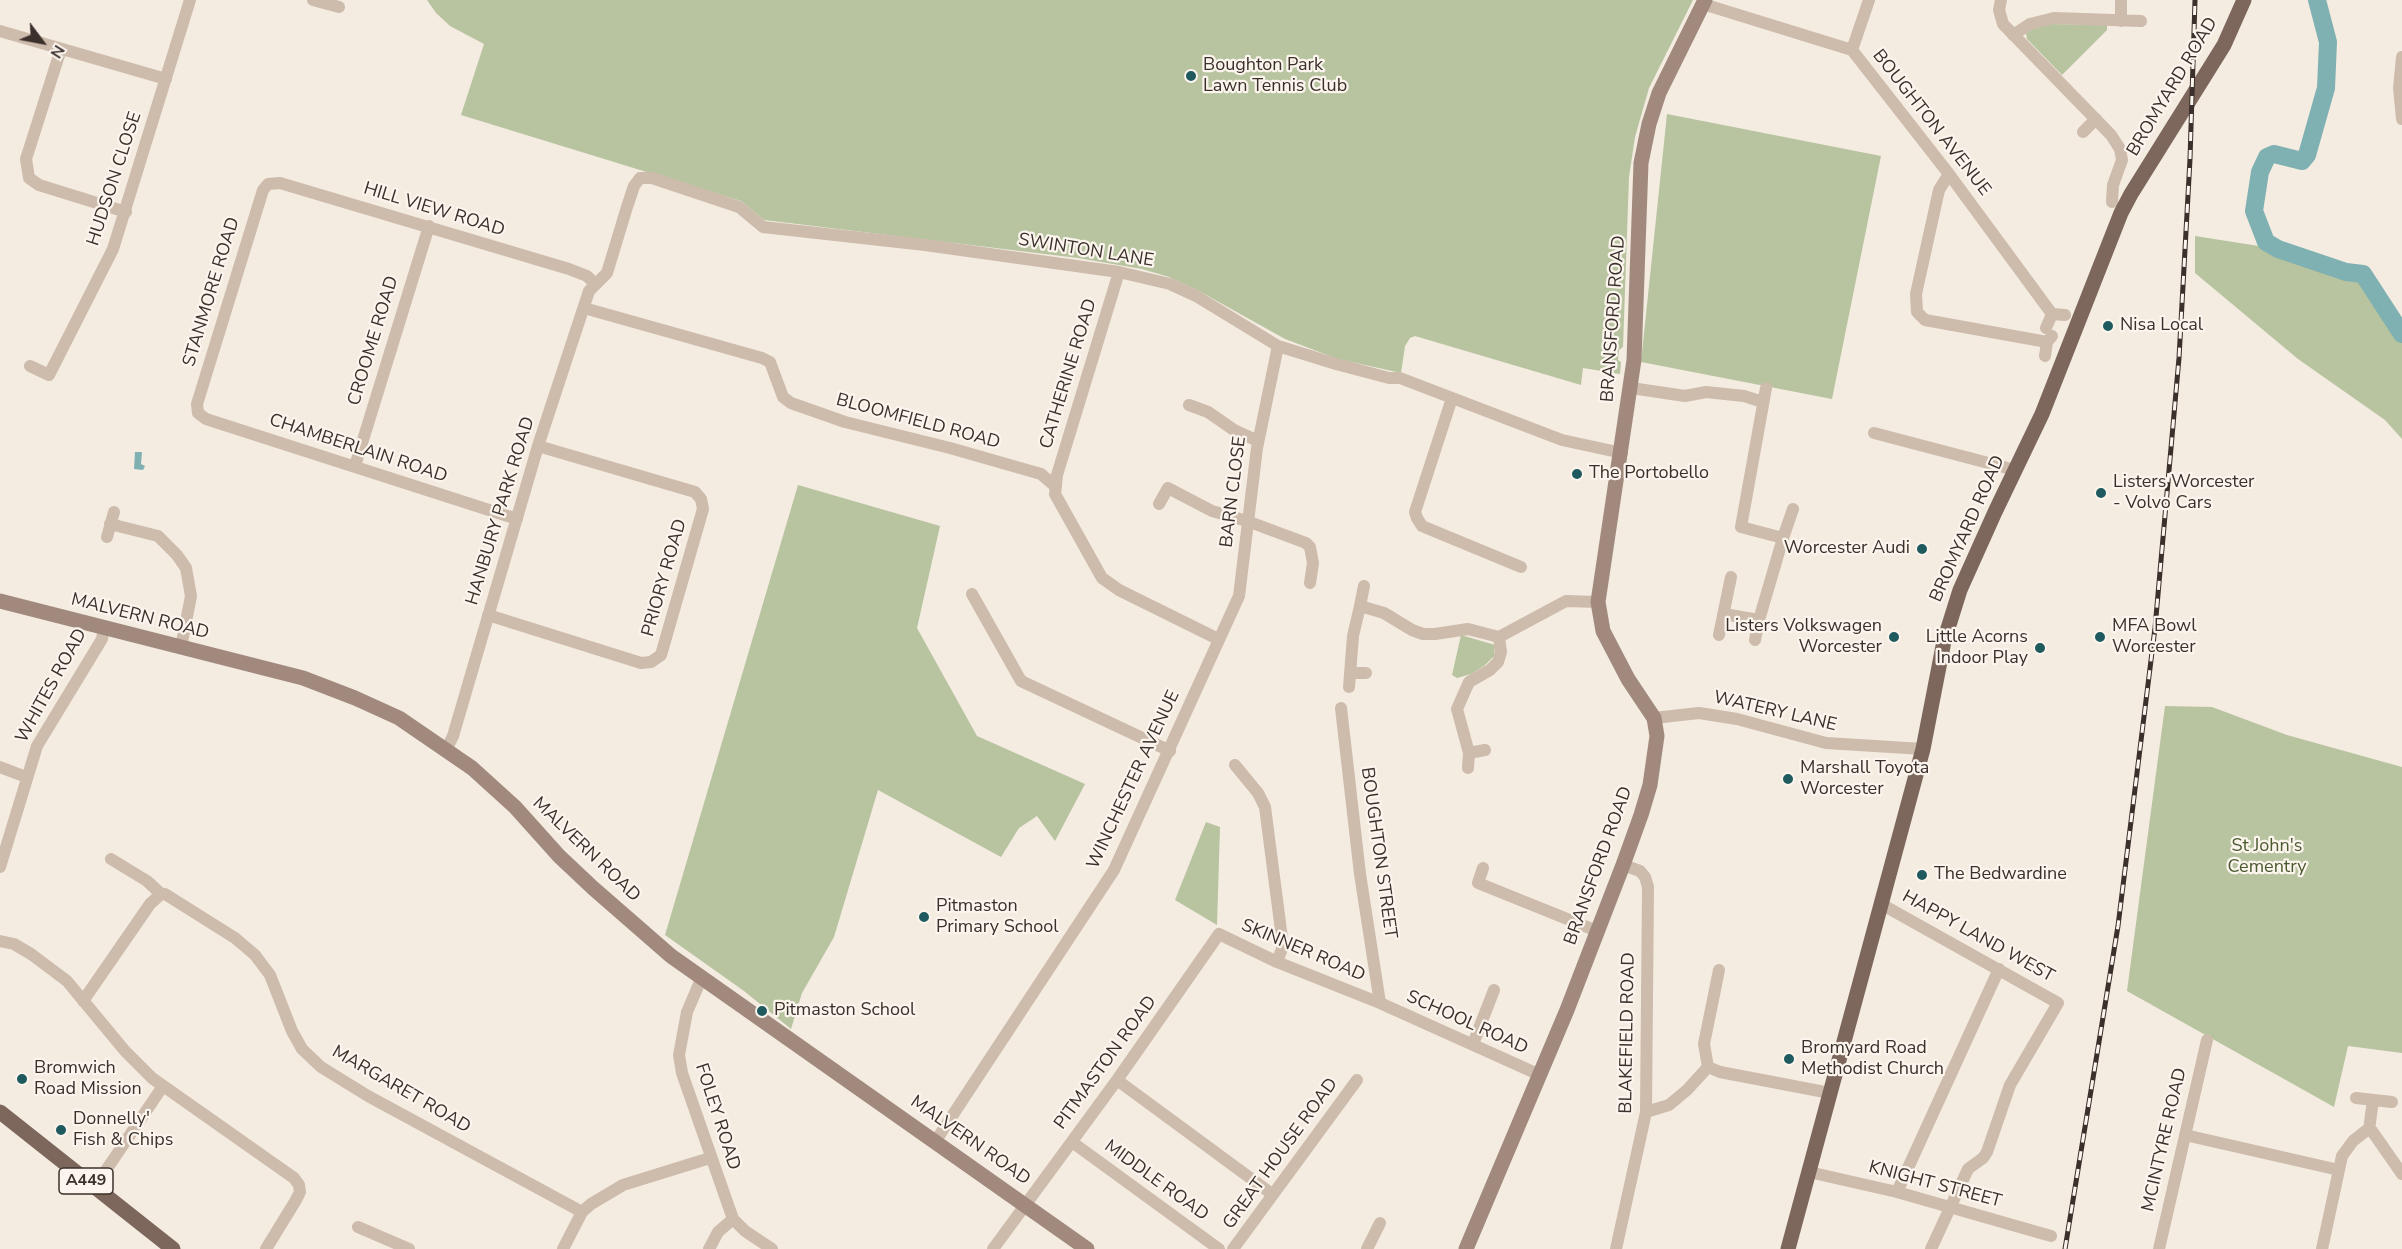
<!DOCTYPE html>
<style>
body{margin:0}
#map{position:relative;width:2402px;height:1249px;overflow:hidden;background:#f4ebe1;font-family:"Nunito Sans",sans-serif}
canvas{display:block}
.north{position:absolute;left:12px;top:12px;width:60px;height:60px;-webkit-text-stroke:4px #fbf5ee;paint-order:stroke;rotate:122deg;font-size:16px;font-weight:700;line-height:24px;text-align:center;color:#3b302b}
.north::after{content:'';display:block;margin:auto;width:21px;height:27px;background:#3b302b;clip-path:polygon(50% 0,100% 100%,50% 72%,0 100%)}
</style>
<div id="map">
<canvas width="2402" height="1249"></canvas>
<div class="north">N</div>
</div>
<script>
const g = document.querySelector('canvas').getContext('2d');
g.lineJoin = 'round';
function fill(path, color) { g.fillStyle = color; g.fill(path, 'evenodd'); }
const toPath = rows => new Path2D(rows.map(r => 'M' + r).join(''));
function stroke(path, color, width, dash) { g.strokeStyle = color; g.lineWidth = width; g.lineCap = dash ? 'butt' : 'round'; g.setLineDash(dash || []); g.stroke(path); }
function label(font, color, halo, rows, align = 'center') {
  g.font = font + ' "Nunito Sans",sans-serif'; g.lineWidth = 4.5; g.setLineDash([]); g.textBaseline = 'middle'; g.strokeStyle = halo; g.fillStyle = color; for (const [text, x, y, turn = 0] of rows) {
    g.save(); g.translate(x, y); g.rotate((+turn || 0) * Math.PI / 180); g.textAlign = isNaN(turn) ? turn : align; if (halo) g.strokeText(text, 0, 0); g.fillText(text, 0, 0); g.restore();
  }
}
const green = toPath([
 [427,0,1693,0,1649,88,1635,137,1629,177,1623,347,1619,350,1618,360,1621,362,1620,374,1583,368,1581,385,1415,336,1410,338,1405,346,1401,373,1338,359,1285,339,1199,291,1169,277,1142,269,1078,258,764,220,741,201,461,115,484,44,450,26,436,13],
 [2051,24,2107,25,2107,30,2062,75,2027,39,2026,33,2030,30],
 [1667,114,1881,156,1832,399,1641,362],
 [2195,236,2278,249,2346,272,2363,274,2402,334,2402,439,2385,420,2298,359,2195,273],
 [798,485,940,526,917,628,977,736,1085,784,1055,841,1037,816,1019,828,1001,857,878,790,834,937,802,993,791,1029,744,991,665,935],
 [1461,635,1495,645,1494,656,1484,666,1471,674,1457,678,1452,675],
 [2165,706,2212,707,2287,735,2402,767,2402,1053,2348,1046,2334,1107,2127,991],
 [1206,822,1220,827,1217,925,1175,900]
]);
const water = toPath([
 [135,452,142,452,141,464,145,466,143,470,134,469]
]);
const river = toPath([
 [2317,0,2328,42,2326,88,2307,155,2302,161,2274,154,2267,157,2260,172,2254,211,2266,242,2278,249,2346,272,2363,274,2402,334]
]);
const minor = toPath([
 [313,0,339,7],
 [2001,0,1999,10,2003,24,2111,135,2120,149,2122,160,2113,185,2112,202],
 [1703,4,1852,50,1949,174,2052,314],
 [2121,21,2121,0],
 [0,31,166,79],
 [2013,35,2030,24,2054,18,2141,21],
 [61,49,26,159,29,178,39,185,126,212],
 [1852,50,1869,0],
 [2402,57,2399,88,2402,119],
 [2083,132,2096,119],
 [1949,174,1939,190,1916,294,1917,312,1925,320,2047,342],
 [1119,272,1057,475,1055,494,1102,578,1119,590,1218,639],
 [584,308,762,358,770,362,783,397,791,403,845,422,950,448,1041,474,1056,487],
 [2046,328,2052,314,2065,315],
 [2045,356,2047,342,2052,336],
 [30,366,49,375,113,249,190,0],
 [1631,388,1685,396,1706,392,1744,396,1763,402],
 [1452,398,1415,512,1417,518,1422,526,1521,567],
 [1189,405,1208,412,1234,430,1258,441],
 [1874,433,2015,470],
 [355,466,429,226],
 [1159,504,1168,488,1212,511,1247,521,1306,543,1310,547,1313,563,1310,583],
 [517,519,206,419,198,413,197,404,263,190,268,184,280,183,569,269,587,276,595,284],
 [110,524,158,536,177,555,186,568,191,596,181,647],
 [107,537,114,512],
 [1783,538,1793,509],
 [972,594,1021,681,1170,751],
 [1360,606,1364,586],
 [1724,614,1759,620,1783,538,1741,527,1766,388],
 [488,615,641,663,651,662,661,655,703,509,701,499,695,492,538,446],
 [1719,635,1731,577],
 [1755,640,1759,620],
 [1350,673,1366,673],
 [1349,687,1353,636,1360,606,1384,613,1412,630,1423,634,1435,634,1468,629,1499,637,1566,601,1598,602],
 [1341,708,1360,874,1380,1003],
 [1654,718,1699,713,1737,719,1826,743,1923,749],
 [446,750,453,736,538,446,589,291,607,273,627,207,634,186,640,178,652,178,739,207,763,227,925,245,1119,272,1170,284,1196,296,1278,346,1336,364,1389,378,1400,378,1562,440,1622,453],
 [1469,753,1485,750],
 [1235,765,1258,793,1265,807,1283,946,1277,962],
 [0,767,26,777],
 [1468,768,1469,753,1457,709,1469,682,1490,670,1498,662,1501,652,1499,637],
 [111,859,147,881,161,894],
 [0,867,37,746,102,639,104,627],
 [1483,868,1478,883,1597,931],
 [1881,904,2058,1003,2010,1085,1987,1152,1983,1158,1968,1169,1931,1249],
 [0,941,14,944,31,954,67,981,125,1051,152,1078,294,1178,299,1185,300,1192,296,1200,266,1249],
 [702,977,687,1012,679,1055,682,1073,733,1219,745,1231,772,1249],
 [83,1001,150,904,161,894,165,894,235,938,255,955,270,975,292,1031,302,1049,321,1067,368,1096,582,1212],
 [1473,1044,1494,990],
 [1708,1067,1704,1044,1719,970],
 [1117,1080,1272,1194],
 [2356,1098,2392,1102],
 [1646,1112,1669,1105,1687,1090,1708,1067,1720,1072,1830,1093],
 [2369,1130,2373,1100],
 [2185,1135,2339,1170],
 [935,1142,1114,870,1239,596,1257,448,1278,346],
 [1072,1142,1219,1249],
 [1809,1172,1897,1192,2051,1236],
 [94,1188,163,1086],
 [1897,1192,1999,969],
 [358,1227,409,1249],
 [563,1249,582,1212,591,1204,623,1185,710,1158],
 [709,1249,718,1232,733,1219],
 [993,1249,1117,1080,1219,934,1277,962,1380,1003,1540,1075],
 [1233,1249,1357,1080],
 [1367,1249,1380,1223],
 [1616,1249,1646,1112,1648,887,1645,877,1640,871,1623,865],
 [2159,1249,2207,1040],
 [2322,1249,2342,1156,2353,1141,2367,1130,2372,1131,2402,1174]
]);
const secondary = toPath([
 [0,601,303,678,355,698,399,718,472,768,515,807,559,856,593,888,671,956,1087,1249],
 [1466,1249,1567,1010,1623,865,1641,815,1650,785,1657,736,1654,718,1628,679,1603,631,1598,602,1634,360,1641,163,1649,124,1659,93,1705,0]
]);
const primary = toPath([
 [0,1112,173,1249],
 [1788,1249,1923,749,1944,641,1960,590,1995,512,2042,414,2121,213,2131,194,2224,45,2244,0]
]);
const rail = toPath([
 [2065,1249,2118,926,2155,628,2179,358,2190,159,2195,0]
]);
const markers = [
 [1191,76,6,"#1f5a5e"],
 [2108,326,6,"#1f5a5e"],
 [1577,474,6,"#1f5a5e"],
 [2101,493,6,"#1f5a5e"],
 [1922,549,6,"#1f5a5e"],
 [1894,637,6,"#1f5a5e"],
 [2100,637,6,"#1f5a5e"],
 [2040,648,6,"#1f5a5e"],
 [1788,779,6,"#1f5a5e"],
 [1922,875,6,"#1f5a5e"],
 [924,917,6,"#1f5a5e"],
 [762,1011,6,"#1f5a5e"],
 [1789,1059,6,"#1f5a5e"],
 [22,1079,6,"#1f5a5e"],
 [61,1130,6,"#1f5a5e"]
];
const shields = [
 [86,1181,54]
];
const shieldNames = [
 ["A449",86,1181]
];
const poiNames = [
 ["Boughton Park",1203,66],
 ["Lawn Tennis Club",1203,87],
 ["Nisa Local",2120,326],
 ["The Portobello",1589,474],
 ["Listers Worcester",2113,483],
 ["- Volvo Cars",2113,504],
 ["Worcester Audi",1910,549,"right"],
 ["Listers Volkswagen",1882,627,"right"],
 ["Worcester",1882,648,"right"],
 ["MFA Bowl",2112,627],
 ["Worcester",2112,648],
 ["Little Acorns",2028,638,"right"],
 ["Indoor Play",2028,659,"right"],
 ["Marshall Toyota",1800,769],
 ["Worcester",1800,790],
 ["The Bedwardine",1934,875],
 ["Pitmaston",936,907],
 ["Primary School",936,928],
 ["Pitmaston School",774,1011],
 ["Bromyard Road",1801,1049],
 ["Methodist Church",1801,1070],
 ["Bromwich",34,1069],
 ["Road Mission",34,1090],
 ["Donnelly'",73,1120],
 ["Fish & Chips",73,1141]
];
const streetNames = [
 ["BROMYARD ROAD",2173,87,-59],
 ["BOUGHTON AVENUE",1931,123,52],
 ["HUDSON CLOSE",115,179,-72],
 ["HILL VIEW ROAD",434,210,17],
 ["SWINTON LANE",1086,251,9],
 ["STANMORE ROAD",212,292,-73],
 ["BRANSFORD ROAD",1614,319,-86],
 ["CROOME ROAD",374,341,-73],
 ["CATHERINE ROAD",1069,374,-73],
 ["BLOOMFIELD ROAD",918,422,15],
 ["CHAMBERLAIN ROAD",358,449,18],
 ["BARN CLOSE",1234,492,-83],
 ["HANBURY PARK ROAD",501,511,-73],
 ["BROMYARD ROAD",1968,529,-66],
 ["PRIORY ROAD",665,578,-74],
 ["MALVERN ROAD",140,617,14],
 ["WHITES ROAD",52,686,-61],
 ["WATERY LANE",1775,712,13],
 ["WINCHESTER AVENUE",1134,780,-65],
 ["MALVERN ROAD",586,850,44],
 ["BOUGHTON STREET",1378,853,82],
 ["BRANSFORD ROAD",1599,866,-70],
 ["HAPPY LAND WEST",1978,937,29],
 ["SKINNER ROAD",1303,951,23],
 ["SCHOOL ROAD",1467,1023,24],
 ["BLAKEFIELD ROAD",1628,1033,-89],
 ["PITMASTON ROAD",1106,1063,-54],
 ["MARGARET ROAD",401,1090,30],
 ["FOLEY ROAD",717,1117,72],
 ["MCINTYRE ROAD",2165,1140,-77],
 ["MALVERN ROAD",970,1141,35],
 ["GREAT HOUSE ROAD",1281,1154,-54],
 ["MIDDLE ROAD",1156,1181,36],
 ["KNIGHT STREET",1935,1185,15]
];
const parkNames = [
 ["St John's",2267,847],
 ["Cementry",2267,868]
];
fill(green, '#b8c4a0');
fill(water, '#7fb0b2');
stroke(river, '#7fb0b2', 18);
stroke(minor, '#cdbbac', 12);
stroke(secondary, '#a18a7d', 15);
stroke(primary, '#7d675c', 15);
stroke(rail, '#3b302b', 5);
stroke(rail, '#fbf5ee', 3, [9]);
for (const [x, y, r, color] of markers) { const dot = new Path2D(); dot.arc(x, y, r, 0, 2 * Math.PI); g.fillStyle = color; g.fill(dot); stroke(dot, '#fbf5ee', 2); }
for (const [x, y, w] of shields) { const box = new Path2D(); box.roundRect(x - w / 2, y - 13, w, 26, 4.5); g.fillStyle = '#fbf5ee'; g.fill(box); stroke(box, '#3b302b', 1.5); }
label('bold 16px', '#3b302b', null, shieldNames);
label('18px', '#3b302b', '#fbf5ee', poiNames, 'left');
label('18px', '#3b302b', '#fbf5ee', streetNames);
label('18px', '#4a5a2e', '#fbf5ee', parkNames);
</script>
